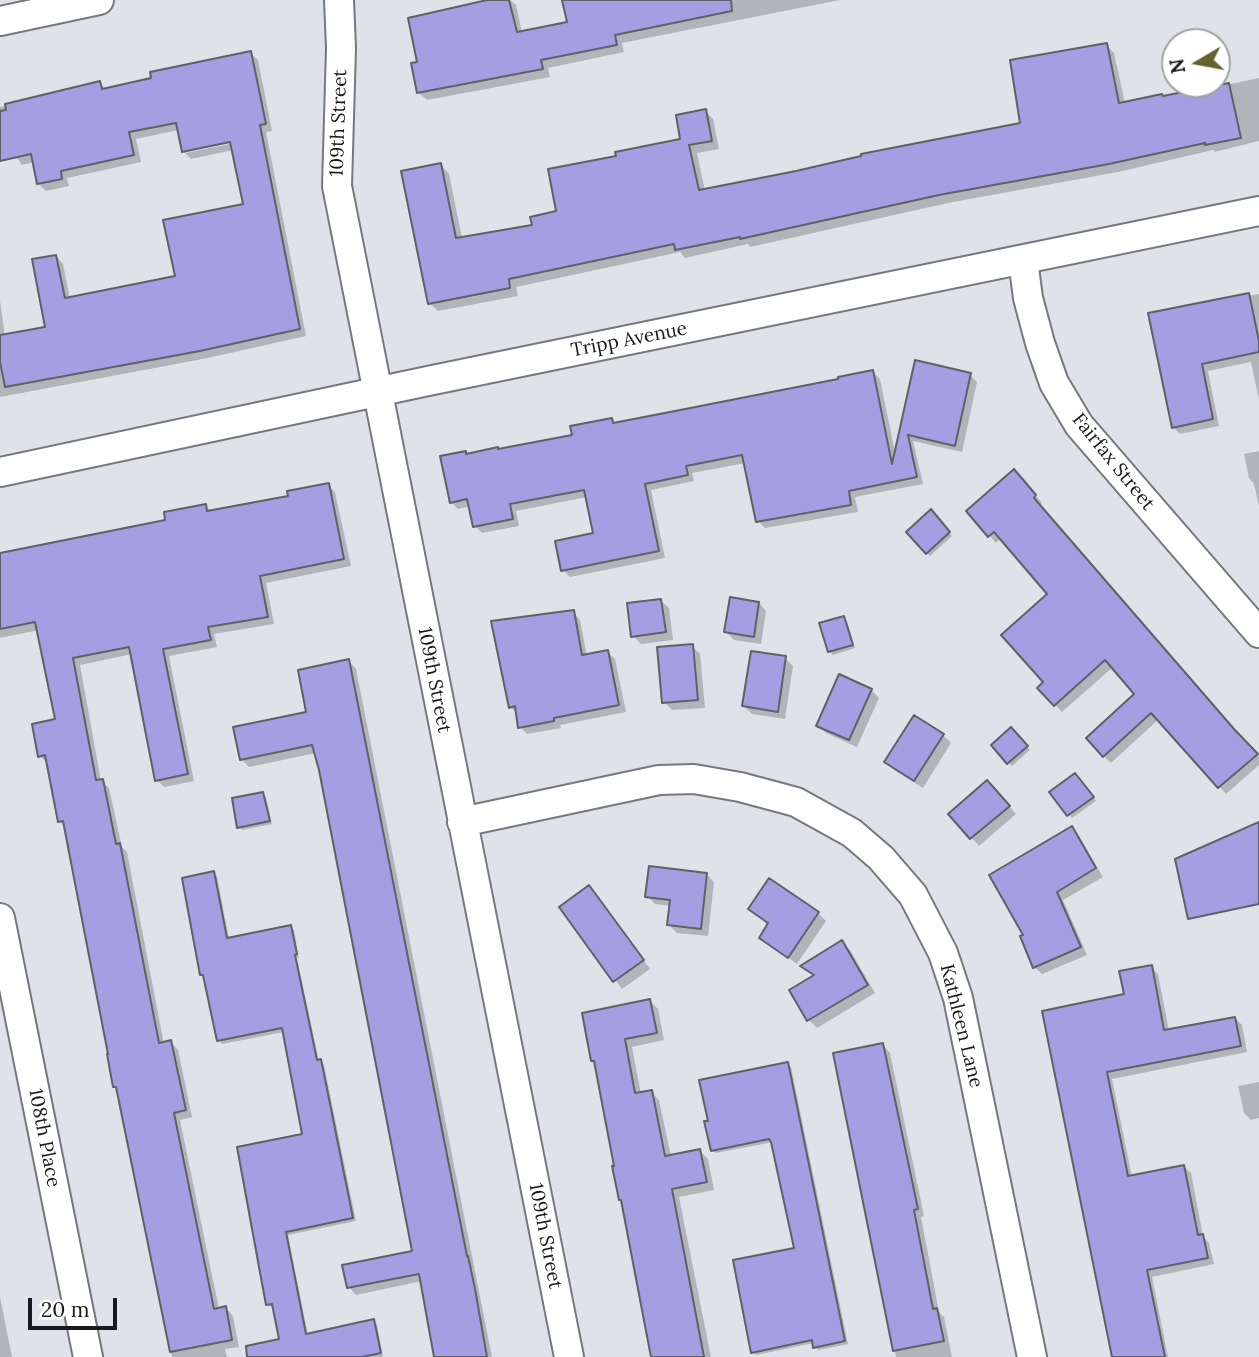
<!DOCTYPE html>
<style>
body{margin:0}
#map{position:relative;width:1259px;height:1357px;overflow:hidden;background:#e0e2e9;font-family:Lora,serif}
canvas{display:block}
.north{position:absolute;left:1161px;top:28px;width:70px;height:70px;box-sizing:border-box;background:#fff;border:2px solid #a3a3a4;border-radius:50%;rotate:260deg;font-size:19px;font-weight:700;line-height:28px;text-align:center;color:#18191c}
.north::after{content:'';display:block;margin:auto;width:24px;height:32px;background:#656330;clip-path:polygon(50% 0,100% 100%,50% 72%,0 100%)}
.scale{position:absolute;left:28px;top:1298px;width:89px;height:32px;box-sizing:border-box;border:4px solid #18191c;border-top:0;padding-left:9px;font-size:21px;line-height:24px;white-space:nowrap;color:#18191c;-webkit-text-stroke:5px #fff;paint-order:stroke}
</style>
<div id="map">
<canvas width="1259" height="1357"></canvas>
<div class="north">N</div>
<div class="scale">20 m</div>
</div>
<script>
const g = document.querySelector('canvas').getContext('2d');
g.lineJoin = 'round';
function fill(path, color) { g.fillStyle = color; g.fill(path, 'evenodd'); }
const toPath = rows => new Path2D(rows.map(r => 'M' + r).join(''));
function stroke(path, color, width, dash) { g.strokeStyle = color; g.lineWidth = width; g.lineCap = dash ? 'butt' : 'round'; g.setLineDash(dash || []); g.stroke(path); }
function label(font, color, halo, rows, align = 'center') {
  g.font = font + ' Lora,serif'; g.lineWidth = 6; g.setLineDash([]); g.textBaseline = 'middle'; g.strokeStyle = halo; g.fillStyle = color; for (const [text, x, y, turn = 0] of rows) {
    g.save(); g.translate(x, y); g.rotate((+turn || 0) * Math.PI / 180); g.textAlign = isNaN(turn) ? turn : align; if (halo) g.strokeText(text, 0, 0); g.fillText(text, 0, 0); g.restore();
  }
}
const shadow = toPath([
 [496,0,510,0,516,5,522,33,569,23,564,0,840,0,622,43,624,52,548,68,550,77,427,100,419,93,419,63],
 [1106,45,1114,53,1125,103,1164,98,1259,78,1259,141,1215,152,1213,150,1118,172,948,203,750,247,748,244,685,258,680,252,516,287,518,296,438,311,429,303,441,165,449,174,462,238,534,227,558,213,618,158,682,140,705,111,713,119,719,149,697,153,705,191,1022,124],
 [250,53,258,60,272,131,266,132,306,336,208,358,0,397,0,301,5,336,47,328,56,256,63,264,70,299,177,278,245,206,233,150,191,159,183,151,179,130,136,139,141,162,67,178,69,186,46,191,38,183,34,162,22,165,0,135,0,107,100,83,106,90],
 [238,139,239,142,186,153,186,149],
 [1259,294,1259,400,1251,362,1208,371,1219,426,1180,434,1173,427,1150,314],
 [916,363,970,375,977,382,962,452,913,441,923,484,855,497,858,512,765,528,758,521,746,463,692,473,694,481,651,490,665,558,570,577,563,570,595,535,587,497,516,511,519,526,482,533,475,526,470,506,458,509,451,502,465,452,468,455,499,451,574,436,612,420,616,424,840,381,873,372,880,379,896,457],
 [1259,451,1259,506,1254,484,1249,478,1244,454],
 [1021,479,1042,503,1039,506,1259,757,1259,765,1226,794,1159,719,1111,763,1104,756,1137,694,1113,667,1062,712,1040,688,1046,682,1050,594,1002,538,996,543,968,511],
 [328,485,335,492,351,566,266,583,274,624,214,634,217,647,169,656,194,781,164,787,157,780,132,654,80,665,101,781,109,788,122,847,127,852,164,1044,171,1042,178,1050,192,1117,180,1120,219,1309,226,1308,233,1316,239,1347,225,1349,227,1357,172,1357,118,1090,115,1086,65,827,60,821,47,763,40,756,57,720,39,630,0,638,0,553,167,521,205,506,212,512,290,497],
 [931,512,952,536,930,556,909,532],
 [661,601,669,608,673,640,641,644,633,636],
 [759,603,766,611,761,644,734,640,726,632],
 [573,612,580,620,587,656,608,652,615,659,626,712,560,725,561,728,527,734,520,727,518,714,510,707],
 [843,618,847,621,855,648,833,655,829,651],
 [692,646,700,654,705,708,672,710,664,702],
 [785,658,793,666,785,719,752,714,744,706],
 [349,661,356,669,492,1357,436,1357,422,1281,356,1295,349,1287,414,1252,316,753,249,767,241,759,308,714],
 [871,690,879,698,857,747,826,733,818,726],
 [914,717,943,735,951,743,923,788,894,770,886,762],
 [1011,729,1030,750,1012,766,993,746],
 [1078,778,1096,801,1072,818,1052,792],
 [995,790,1016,814,979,846,950,814],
 [263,794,266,797,272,824,242,830,239,827],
 [1072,828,1079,836,1103,877,1063,900,1087,955,1042,974,1034,967,1026,936],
 [214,873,217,876,229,939,290,927,294,930,299,958,297,958,319,1061,324,1065,356,1221,288,1235,308,1335,373,1321,377,1325,383,1357,284,1357,274,1307,271,1307,268,1304,304,1135,284,1032,222,1044,219,1040,205,978,201,974],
 [706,874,714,882,708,936,677,933,669,925,671,906,655,904,647,896],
 [596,895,650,969,622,989,561,907],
 [750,909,818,913,826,921,797,964,761,937,769,925],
 [842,943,850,950,875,993,817,1028,809,1020,791,991,815,977,803,966],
 [1151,967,1158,974,1169,1031,1235,1018,1242,1025,1247,1052,1112,1079,1132,1177,1184,1167,1191,1173,1203,1236,1209,1243,1214,1264,1152,1277,1168,1357,1112,1357,1044,1012,1126,996],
 [650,1001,658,1009,664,1040,632,1047,641,1094,651,1092,659,1100,671,1156,700,1151,708,1159,714,1190,679,1197,711,1357,654,1357,596,1063,593,1060],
 [883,1045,890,1053,924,1216,921,1217,939,1312,944,1317,952,1357,896,1357,835,1055],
 [787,1064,791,1067,848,1344,818,1350,814,1343,756,1355,753,1352,796,1249,773,1142,716,1153,712,1150],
 [1259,1082,1259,1118,1251,1120,1244,1113,1238,1086],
 [0,1297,12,1357,0,1357]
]);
const building = toPath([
 [487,0,509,0,517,32,567,22,562,0,731,0,732,11,615,35,617,45,541,60,543,69,417,93,411,63,417,62,408,18,487,0],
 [1107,43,1119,103,1162,94,1163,96,1229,83,1241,138,1205,145,1205,143,1109,164,939,195,740,239,740,237,675,250,674,244,509,279,510,288,428,304,401,171,441,163,456,238,532,225,530,217,556,211,548,169,616,156,615,152,680,139,676,115,706,109,712,141,689,145,699,190,796,171,861,156,861,154,1020,123,1010,60,1107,43],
 [251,51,266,124,260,125,300,329,200,351,5,387,0,362,0,335,45,327,32,259,56,255,65,298,175,276,163,220,243,204,230,142,182,152,176,123,129,132,134,155,61,171,62,179,37,184,31,154,0,161,0,111,6,110,5,104,100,81,102,89,151,78,150,72,251,51],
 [1249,293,1259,341,1259,352,1202,364,1213,419,1172,428,1148,313,1249,293],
 [915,360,971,373,955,446,908,435,917,477,849,491,851,505,756,522,742,455,686,466,688,475,645,484,659,551,561,571,555,541,593,533,584,490,510,504,513,519,473,527,467,499,450,503,440,456,466,451,466,454,498,447,498,449,572,435,570,426,612,418,613,423,675,411,838,379,838,377,873,370,892,464,915,360],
 [1014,469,1036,495,1034,498,1234,729,1258,754,1218,788,1151,713,1103,757,1086,738,1134,694,1105,660,1054,706,1037,688,1043,682,1001,635,1047,594,994,532,988,537,966,511,1014,469],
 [329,483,344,559,260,576,268,617,208,627,211,640,163,649,188,774,155,781,129,647,73,658,96,780,103,779,116,844,120,843,159,1043,171,1040,186,1110,174,1113,214,1309,226,1306,232,1340,170,1352,116,1087,113,1087,107,1054,108,1054,63,821,58,822,45,755,38,757,32,724,55,719,35,622,0,629,0,553,165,520,164,512,206,504,207,511,288,496,287,491,329,483],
 [931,509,950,532,926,554,906,532,931,509],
 [730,597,759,602,754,637,724,632,730,597],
 [661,599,666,632,631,637,627,603,661,599],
 [574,610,582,655,608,650,619,705,554,718,554,721,518,728,515,706,509,708,491,621,574,610],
 [844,616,853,645,828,652,819,623,844,616],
 [693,644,698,700,662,703,657,647,693,644],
 [751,651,786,656,778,712,742,706,751,651],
 [349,659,467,1256,468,1256,475,1289,487,1357,434,1357,419,1274,347,1288,342,1265,412,1251,319,770,312,745,240,760,233,727,306,712,298,670,349,659],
 [839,674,872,689,849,740,816,726,839,674],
 [914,715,944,734,914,781,884,762,914,715],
 [1011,727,1028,746,1007,764,991,745,1011,727],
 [1075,773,1094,797,1067,816,1049,792,1075,773],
 [987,780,1010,806,970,839,948,814,987,780],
 [263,792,270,821,237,828,232,798,263,792],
 [1259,822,1259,904,1188,919,1175,859,1259,822],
 [1072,826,1096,868,1057,892,1081,947,1033,968,1020,936,1023,935,989,875,1072,826],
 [649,866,707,873,701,929,667,925,670,900,645,897,649,866],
 [214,871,227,938,291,925,297,954,295,955,317,1060,321,1059,353,1218,286,1232,306,1334,374,1319,381,1353,362,1357,247,1357,246,1346,279,1339,272,1304,266,1305,237,1147,302,1134,282,1028,217,1041,203,975,200,975,182,878,214,871],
 [769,878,819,912,788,958,759,938,768,923,748,909,769,878],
 [589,885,644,960,613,982,559,907,589,885],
 [842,940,868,985,807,1021,789,990,814,975,800,966,842,940],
 [1152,965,1164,1030,1235,1017,1241,1046,1107,1072,1128,1176,1184,1165,1198,1235,1203,1234,1208,1258,1147,1270,1165,1357,1112,1357,1042,1011,1124,994,1119,971,1152,965],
 [650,999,657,1033,625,1039,635,1093,652,1090,665,1156,700,1149,707,1182,672,1189,704,1357,651,1357,621,1200,619,1200,612,1166,614,1166,594,1061,591,1061,582,1013,650,999],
 [883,1043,918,1209,914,1210,933,1309,937,1308,944,1341,893,1351,833,1053,883,1043],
 [788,1062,845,1341,813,1348,812,1340,751,1353,733,1260,794,1248,771,1142,769,1139,711,1151,704,1121,708,1121,699,1080,788,1062]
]);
const minor = toPath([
 [339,0,341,48,337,186,569,1357],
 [0,21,99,0],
 [1023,260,1028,298,1040,343,1054,383,1079,425,1259,633],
 [0,472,428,381,1259,211],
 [462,822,659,780,694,779,740,787,796,802,852,833,881,858,913,895,943,953,958,998,1032,1357],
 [0,918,88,1357]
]);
const streetNames = [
 ["109th Street",339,123,-88],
 ["Tripp Avenue",629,340,-11],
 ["Fairfax Street",1113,462,51],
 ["109th Street",434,680,79],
 ["Kathleen Lane",961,1026,76],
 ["108th Place",44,1138,79],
 ["109th Street",545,1236,79]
];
fill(shadow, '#0003');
fill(building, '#a49fe3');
stroke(building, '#616067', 2);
stroke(minor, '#76787f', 32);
stroke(minor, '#fff', 28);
label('19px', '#18191c', '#fff', streetNames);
</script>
